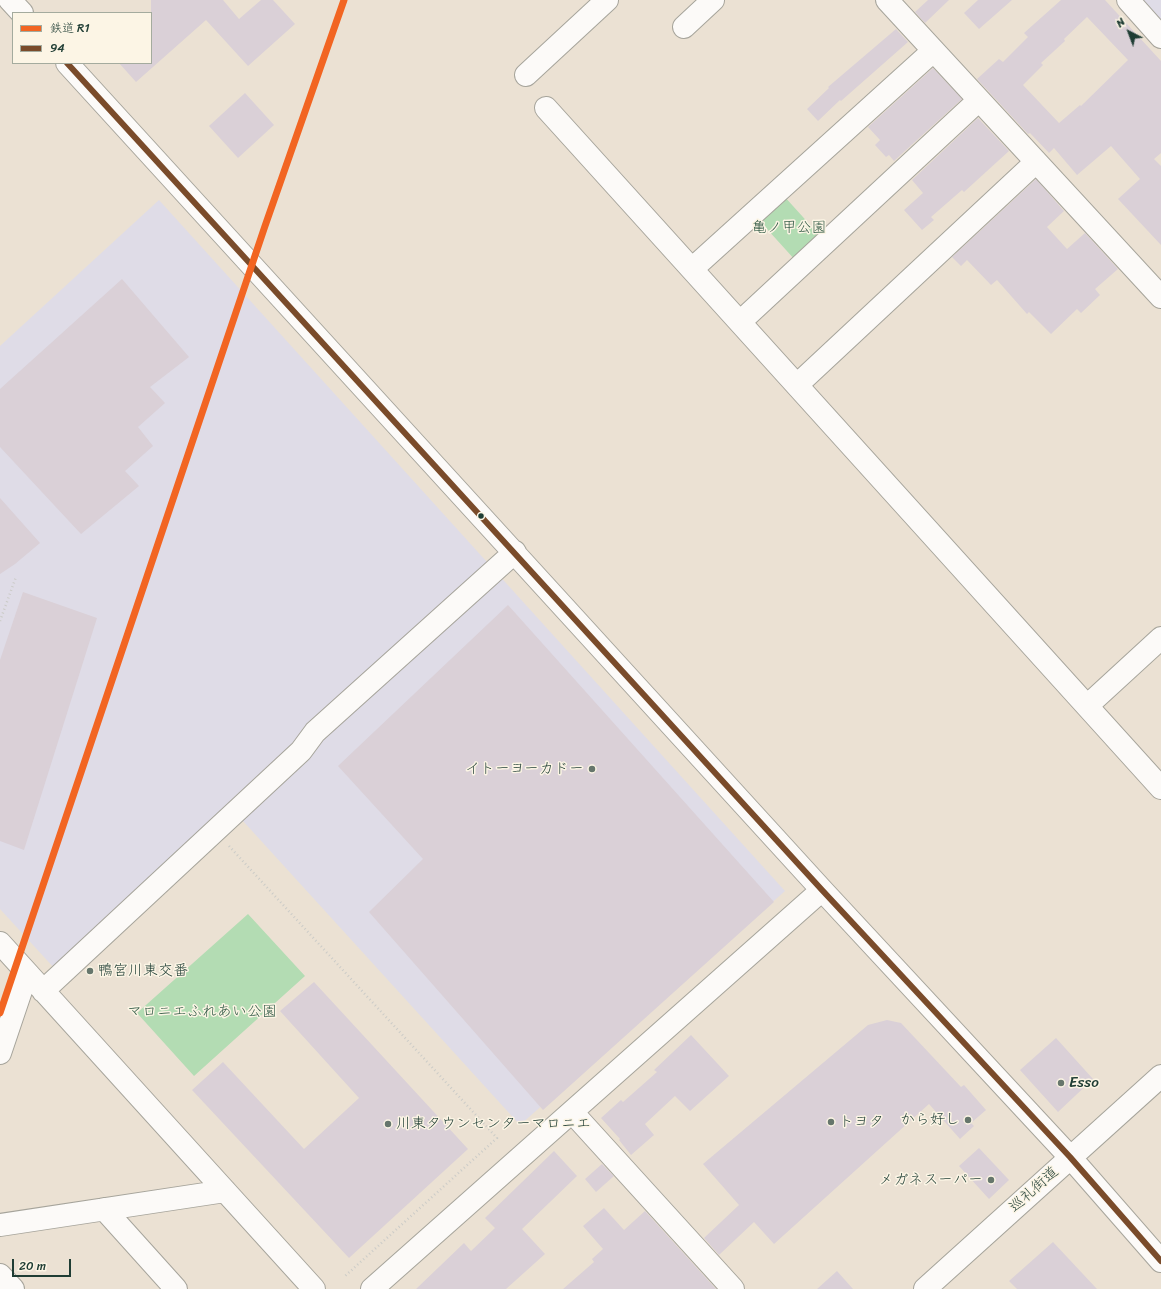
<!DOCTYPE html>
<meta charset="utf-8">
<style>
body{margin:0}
#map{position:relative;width:1161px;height:1289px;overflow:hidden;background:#ebe1d3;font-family:Sriracha,"Klee One",sans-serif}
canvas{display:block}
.legend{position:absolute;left:12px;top:12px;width:140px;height:52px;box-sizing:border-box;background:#fcf5e5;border:1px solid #a4ab9e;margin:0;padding:5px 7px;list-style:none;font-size:12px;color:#1f3d34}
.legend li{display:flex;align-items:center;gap:8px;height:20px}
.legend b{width:20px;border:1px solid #a4ab9e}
.north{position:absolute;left:1109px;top:12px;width:40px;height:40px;-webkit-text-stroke:3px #fcf5e5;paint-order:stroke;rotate:318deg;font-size:11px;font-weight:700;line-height:16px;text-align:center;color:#1f3d34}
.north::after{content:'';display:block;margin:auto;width:14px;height:18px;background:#1f3d34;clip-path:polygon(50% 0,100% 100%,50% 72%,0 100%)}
.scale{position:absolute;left:12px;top:1259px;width:59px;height:18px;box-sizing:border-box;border:2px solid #1f3d34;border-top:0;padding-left:5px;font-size:12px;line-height:14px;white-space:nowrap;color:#1f3d34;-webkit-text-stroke:3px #fcf5e5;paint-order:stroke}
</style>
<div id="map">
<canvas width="1161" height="1289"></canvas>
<ul class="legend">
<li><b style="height:5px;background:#f26522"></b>鉄道 R1</li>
<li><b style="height:5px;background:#7a4b2a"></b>94</li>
</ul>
<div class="north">N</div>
<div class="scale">20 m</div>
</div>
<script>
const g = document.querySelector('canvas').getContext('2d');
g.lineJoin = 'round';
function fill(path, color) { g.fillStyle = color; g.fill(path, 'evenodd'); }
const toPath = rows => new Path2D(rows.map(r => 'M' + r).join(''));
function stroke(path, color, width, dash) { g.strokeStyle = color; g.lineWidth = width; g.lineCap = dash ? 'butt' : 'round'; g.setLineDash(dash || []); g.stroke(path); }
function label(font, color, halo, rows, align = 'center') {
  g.font = font + ' Sriracha,"Klee One",sans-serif'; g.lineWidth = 3; g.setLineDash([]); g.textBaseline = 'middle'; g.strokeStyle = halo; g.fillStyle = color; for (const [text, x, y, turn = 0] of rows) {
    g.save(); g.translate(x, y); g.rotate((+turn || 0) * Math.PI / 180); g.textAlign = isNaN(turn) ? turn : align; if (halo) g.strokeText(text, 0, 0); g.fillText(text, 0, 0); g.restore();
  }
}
const built = toPath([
 [1138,0,1161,0,1161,25],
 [159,200,785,891,520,1125,243,821,66,981,0,909,0,346]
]);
const green = toPath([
 [783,195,822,238,796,261,757,218],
 [248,914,305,976,194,1076,137,1013]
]);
const building = toPath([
 [151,0,223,0,239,19,261,0,273,0,295,24,248,66,206,20,136,82,119,63,151,63],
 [928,0,949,0,925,23,915,12],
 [978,0,1012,0,979,29,964,13],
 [1061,0,1105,0,1161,61,1161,153,1154,159,1161,166,1161,245,1118,199,1140,179,1111,146,1077,175,1054,148,1049,153,1030,133,1028,134,977,79,999,59,1003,62,1028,37,1024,33],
 [1087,17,1128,60,1081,106,1080,105,1059,123,1023,85,1043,65,1041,63,1065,41,1064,39],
 [896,29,908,42,841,101,840,100,818,121,807,109,829,88,828,87],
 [933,68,962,99,894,161,889,155,886,157,875,145,880,140,868,127],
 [245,93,274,125,238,158,209,126],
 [978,118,1009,151,964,192,962,190,931,217,934,220,922,230,904,210,923,193,912,180],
 [1036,179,1064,211,1047,227,1067,249,1085,233,1118,269,1095,289,1100,295,1081,313,1077,309,1051,334,1029,312,1027,314,997,280,991,285,967,260,961,266,952,257],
 [122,279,189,357,150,387,165,403,138,427,153,446,125,471,139,486,81,534,0,447,0,389],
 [0,498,40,543,15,564,0,574],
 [23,592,97,618,24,850,0,841,0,660],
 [508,605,774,902,543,1110,369,912,423,859,338,766],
 [314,982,468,1149,349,1258,192,1090,223,1062,304,1149,359,1098,280,1011],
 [887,1020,901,1023,961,1087,964,1085,986,1110,971,1123,974,1126,960,1139,929,1104,774,1244,754,1222,719,1255,704,1238,739,1205,703,1164,868,1025],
 [691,1035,729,1076,690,1111,675,1096,645,1124,654,1135,631,1155,619,1140,620,1139,601,1118,621,1100,623,1102,657,1072,654,1070],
 [1056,1038,1093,1079,1058,1112,1020,1070],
 [979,1148,1009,1180,989,1199,959,1166],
 [554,1151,577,1176,522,1229,545,1254,506,1289,416,1289,464,1243,471,1251,495,1228,485,1218],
 [602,1164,614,1176,596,1192,585,1179],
 [604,1208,624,1230,645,1211,716,1289,563,1289,594,1262,592,1259,603,1249,583,1226],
 [1053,1242,1097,1289,1017,1289,1009,1281],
 [837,1271,853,1289,817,1289]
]);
const path = toPath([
 [0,621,16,577],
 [229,846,497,1138,344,1277]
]);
const minor = toPath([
 [10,0,22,13],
 [887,0,1161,297],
 [1128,0,1161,37],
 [684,27,713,0],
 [67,63,822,890,1070,1157,1161,1261],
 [526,75,607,0],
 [546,108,1161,788],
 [692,269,933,51],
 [740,322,979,100],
 [797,385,1036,162],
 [1087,706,1161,638],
 [0,943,314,1289],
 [43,991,301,751,315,732,515,552],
 [0,1053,27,973],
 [572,1112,733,1289],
 [104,1209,176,1289],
 [0,1225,225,1191],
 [0,1275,13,1289],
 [372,1289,822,890],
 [925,1289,1161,1076]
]);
const bus1 = toPath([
 [67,63,822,890,1070,1157,1161,1261]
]);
const rail1 = toPath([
 [0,1013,265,226,344,0]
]);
const markers = [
 [481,516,3.5,"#1f3d34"],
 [592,769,4,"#66766c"],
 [90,971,4,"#66766c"],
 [1061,1083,4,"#66766c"],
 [968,1120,4,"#66766c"],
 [831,1122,4,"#66766c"],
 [388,1124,4,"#66766c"],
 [991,1180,4,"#66766c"]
];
const parkNames = [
 ["亀ノ甲公園",789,228],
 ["マロニエふれあい公園",202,1012]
];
const poiNames = [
 ["イトーヨーカドー",584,769,"right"],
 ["鴨宮川東交番",98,971],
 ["Esso",1069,1083],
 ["から好し",960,1120,"right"],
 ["トヨタ",839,1122],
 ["川東タウンセンターマロニエ",396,1124],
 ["メガネスーパー",983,1180,"right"]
];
const streetNames = [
 ["巡礼街道",1034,1190,-42]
];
fill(built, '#dfdce7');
fill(green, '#b3dcb3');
fill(building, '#dad0d7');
stroke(minor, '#a6a49b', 24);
stroke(path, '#cbcbc7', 2.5, [1, 3]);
stroke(minor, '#fcfaf8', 22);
stroke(bus1, '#7a4b2a', 6);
stroke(rail1, '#f26522', 7);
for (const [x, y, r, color] of markers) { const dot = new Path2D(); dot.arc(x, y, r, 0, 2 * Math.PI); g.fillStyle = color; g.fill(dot); stroke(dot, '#fcf5e5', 1.5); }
label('15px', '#345c48', '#fcf5e5', parkNames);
label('15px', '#1f3d34', '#fcf5e5', poiNames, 'left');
label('15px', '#1f3d34', '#fcf5e5', streetNames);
</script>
